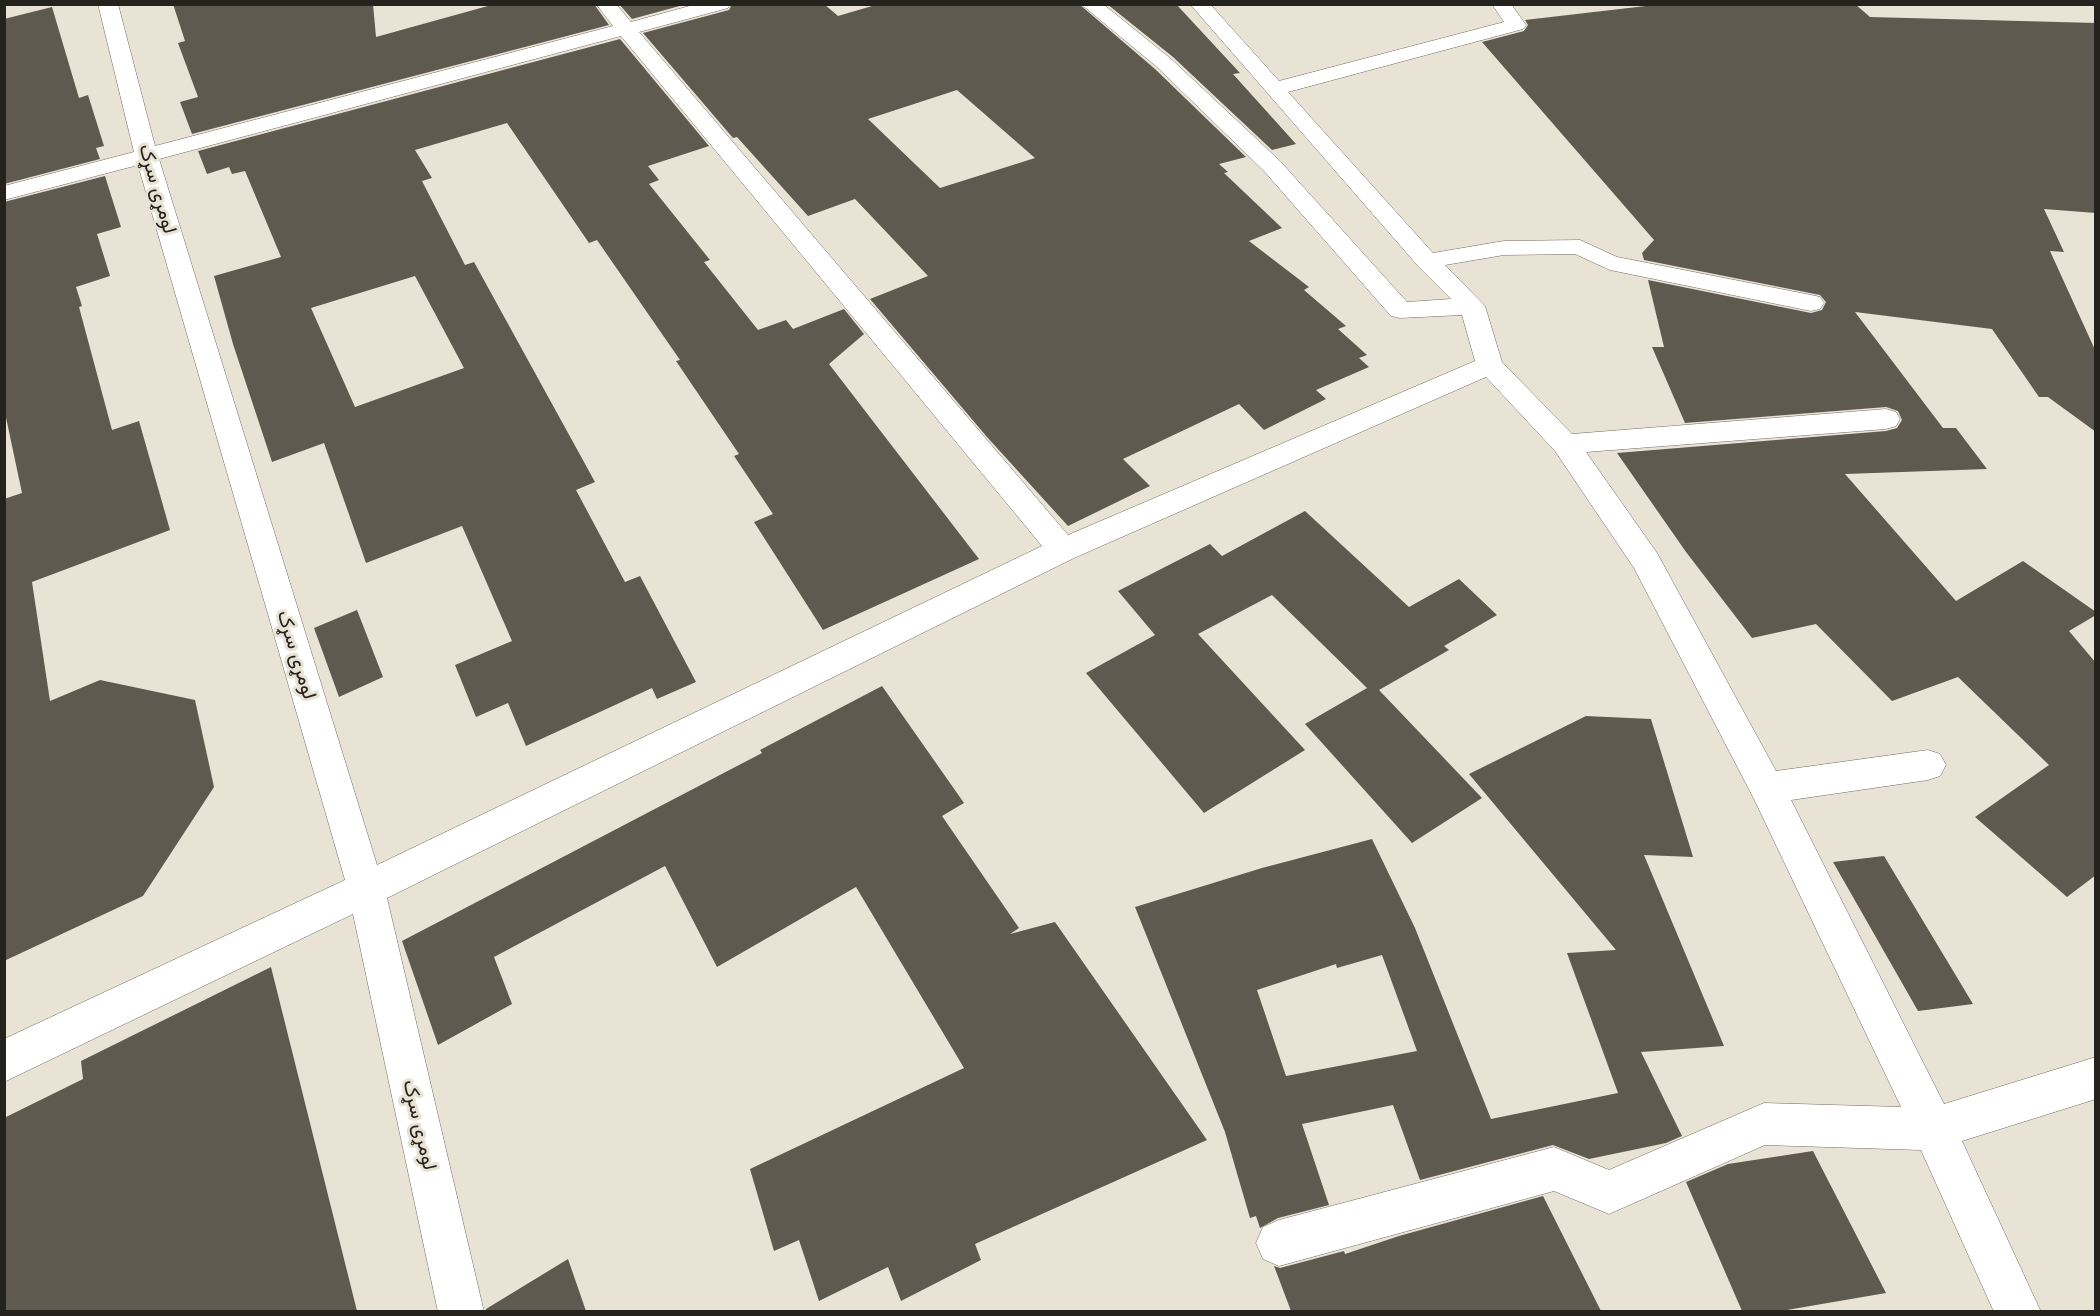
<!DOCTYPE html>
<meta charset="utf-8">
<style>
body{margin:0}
#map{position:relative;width:2100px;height:1316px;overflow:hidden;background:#e9e3d6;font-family:Arial,sans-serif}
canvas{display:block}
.frame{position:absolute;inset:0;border:6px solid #24221d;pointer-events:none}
</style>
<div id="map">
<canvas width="2100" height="1316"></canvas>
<div class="frame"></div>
</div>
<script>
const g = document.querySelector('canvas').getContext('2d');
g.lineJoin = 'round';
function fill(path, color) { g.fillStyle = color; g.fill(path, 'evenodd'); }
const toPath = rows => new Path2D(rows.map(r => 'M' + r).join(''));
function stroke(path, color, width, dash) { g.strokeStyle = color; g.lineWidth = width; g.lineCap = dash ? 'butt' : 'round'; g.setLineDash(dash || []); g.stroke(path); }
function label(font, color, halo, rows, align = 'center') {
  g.font = font + ' Arial,Vazirmatn,sans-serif'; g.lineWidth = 6; g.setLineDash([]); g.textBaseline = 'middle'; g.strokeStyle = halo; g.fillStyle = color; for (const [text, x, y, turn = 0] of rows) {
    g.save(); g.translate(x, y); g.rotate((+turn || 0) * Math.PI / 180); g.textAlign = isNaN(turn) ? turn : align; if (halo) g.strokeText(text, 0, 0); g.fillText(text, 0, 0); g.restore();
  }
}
const building = toPath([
 [173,4,373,4,376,37,495,4,594,4,609,25,192,134,180,102,198,97,178,43,185,41],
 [619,4,687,4,632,19],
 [732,4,824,4,838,16,879,4,1079,4,1155,69,1246,157,1219,164,1228,172,1224,173,1282,228,1249,241,1309,287,1304,290,1346,326,1338,329,1367,355,1359,358,1369,367,1316,390,1326,399,1264,430,1239,404,1123,459,1150,486,1068,526,987,437,870,299,928,276,855,199,808,216,737,137,733,138,643,33,729,10],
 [957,90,1035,158,940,188,868,119],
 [1107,4,1176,4,1240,73,1233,74,1296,144,1272,150,1173,57],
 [1663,4,1855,4,1870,17,2096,23,2096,213,2044,209,2064,252,2050,251,2096,352,2096,432,2048,397,2039,397,1992,329,1855,312,1943,428,1956,428,1987,469,1845,474,1956,601,2023,561,2096,612,2096,615,2069,631,2096,663,2096,875,2067,897,1975,817,2049,765,1958,677,1892,701,1816,624,1752,638,1686,552,1617,453,1886,431,1897,428,1902,420,1898,411,1886,407,1685,423,1652,347,1664,347,1648,280,1811,313,1822,310,1826,302,1820,295,1644,260,1642,253,1654,240,1482,42,1524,31,1528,25,1525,20],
 [52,7,79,98,88,95,104,146,96,148,100,159,4,184,4,19],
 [620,39,709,146,648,166,659,180,649,184,710,260,704,262,758,330,786,320,793,329,844,309,864,334,829,364,979,559,823,630,754,522,773,514,734,456,739,454,676,361,680,360,597,240,589,243,507,123,415,150,432,178,422,181,465,265,474,262,595,482,576,490,625,582,640,576,696,682,657,699,652,688,526,746,508,703,476,717,455,665,512,641,462,526,366,563,324,443,272,462,233,344,214,276,281,257,245,171,232,174,229,167,207,174,198,151],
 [415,276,464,368,355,407,311,308],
 [105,176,121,227,97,234,110,276,76,287,82,306,79,307,112,430,139,421,170,530,32,582,50,701,100,680,195,700,214,787,143,896,4,961,4,499,22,493,4,408,4,202],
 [1305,511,1409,607,1459,579,1497,615,1444,646,1449,650,1379,690,1482,798,1412,843,1305,724,1367,688,1272,595,1198,634,1305,750,1204,813,1086,673,1155,635,1118,591,1210,544,1222,556],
 [357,610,383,677,339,697,314,628],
 [882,686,964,803,942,816,1019,928,1010,934,1055,922,1207,1140,975,1244,981,1260,901,1301,888,1267,819,1301,799,1240,774,1251,750,1169,964,1068,856,887,717,967,665,866,494,957,512,1004,438,1045,402,941,762,753,760,750],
 [1586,716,1651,719,1693,857,1644,855,1724,1046,1641,1052,1682,1136,1666,1143,1589,1159,1553,1145,1420,1180,1393,1105,1302,1124,1329,1205,1278,1218,1260,1228,1256,1216,1250,1218,1225,1132,1135,907,1262,868,1372,839,1415,928,1491,1119,1618,1093,1567,953,1616,950,1469,774],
 [1382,955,1417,1051,1286,1076,1257,990,1336,964,1337,968],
 [1884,856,1973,1004,1918,1011,1833,862],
 [271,967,357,1311,4,1311,4,1118,83,1079,81,1061],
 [1813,1151,1886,1293,1781,1311,1742,1311,1686,1182,1728,1164],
 [1543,1196,1601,1311,1291,1311,1274,1266,1280,1268,1344,1251,1345,1254,1399,1236],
 [568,1259,586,1311,486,1311,486,1309]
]);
const minor = toPath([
 [98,4,118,4,155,146,613,26,596,4,616,4,631,22,697,4,730,4,728,8,639,32,1068,535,1475,361,1462,315,1400,318,1391,316,1264,171,1157,67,1081,4,1103,4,1171,59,1280,161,1407,302,1451,299,1418,266,1190,4,1210,4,1279,81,1504,22,1492,4,1511,4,1526,25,1523,29,1288,92,1433,253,1504,241,1580,240,1617,257,1811,295,1820,297,1824,303,1820,309,1811,311,1610,270,1575,254,1504,255,1445,265,1485,306,1502,362,1572,434,1886,409,1896,412,1900,419,1896,426,1886,429,1586,452,1657,553,1776,771,1928,750,1940,754,1946,765,1940,776,1928,780,1791,800,1944,1104,2096,1057,2096,1099,1962,1141,2041,1312,1994,1312,1921,1150,1765,1145,1609,1214,1554,1191,1279,1266,1263,1259,1256,1243,1263,1227,1279,1220,1554,1147,1609,1170,1764,1103,1901,1107,1754,799,1634,568,1555,451,1486,377,1074,558,387,898,484,1312,438,1312,353,914,4,1082,4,1039,345,880,138,165,4,200,4,186,134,152,98,4],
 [621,36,1042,546,377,865,159,159,621,36]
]);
const streetNames = [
 ["لومړی سړک",157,189,74],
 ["لومړی سړک",296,655,73],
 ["لومړی سړک",419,1125,77]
];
fill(building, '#5f5a4f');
stroke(minor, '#726c61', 1);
fill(minor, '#fff');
label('20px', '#24221d', '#e9e3d6', streetNames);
</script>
